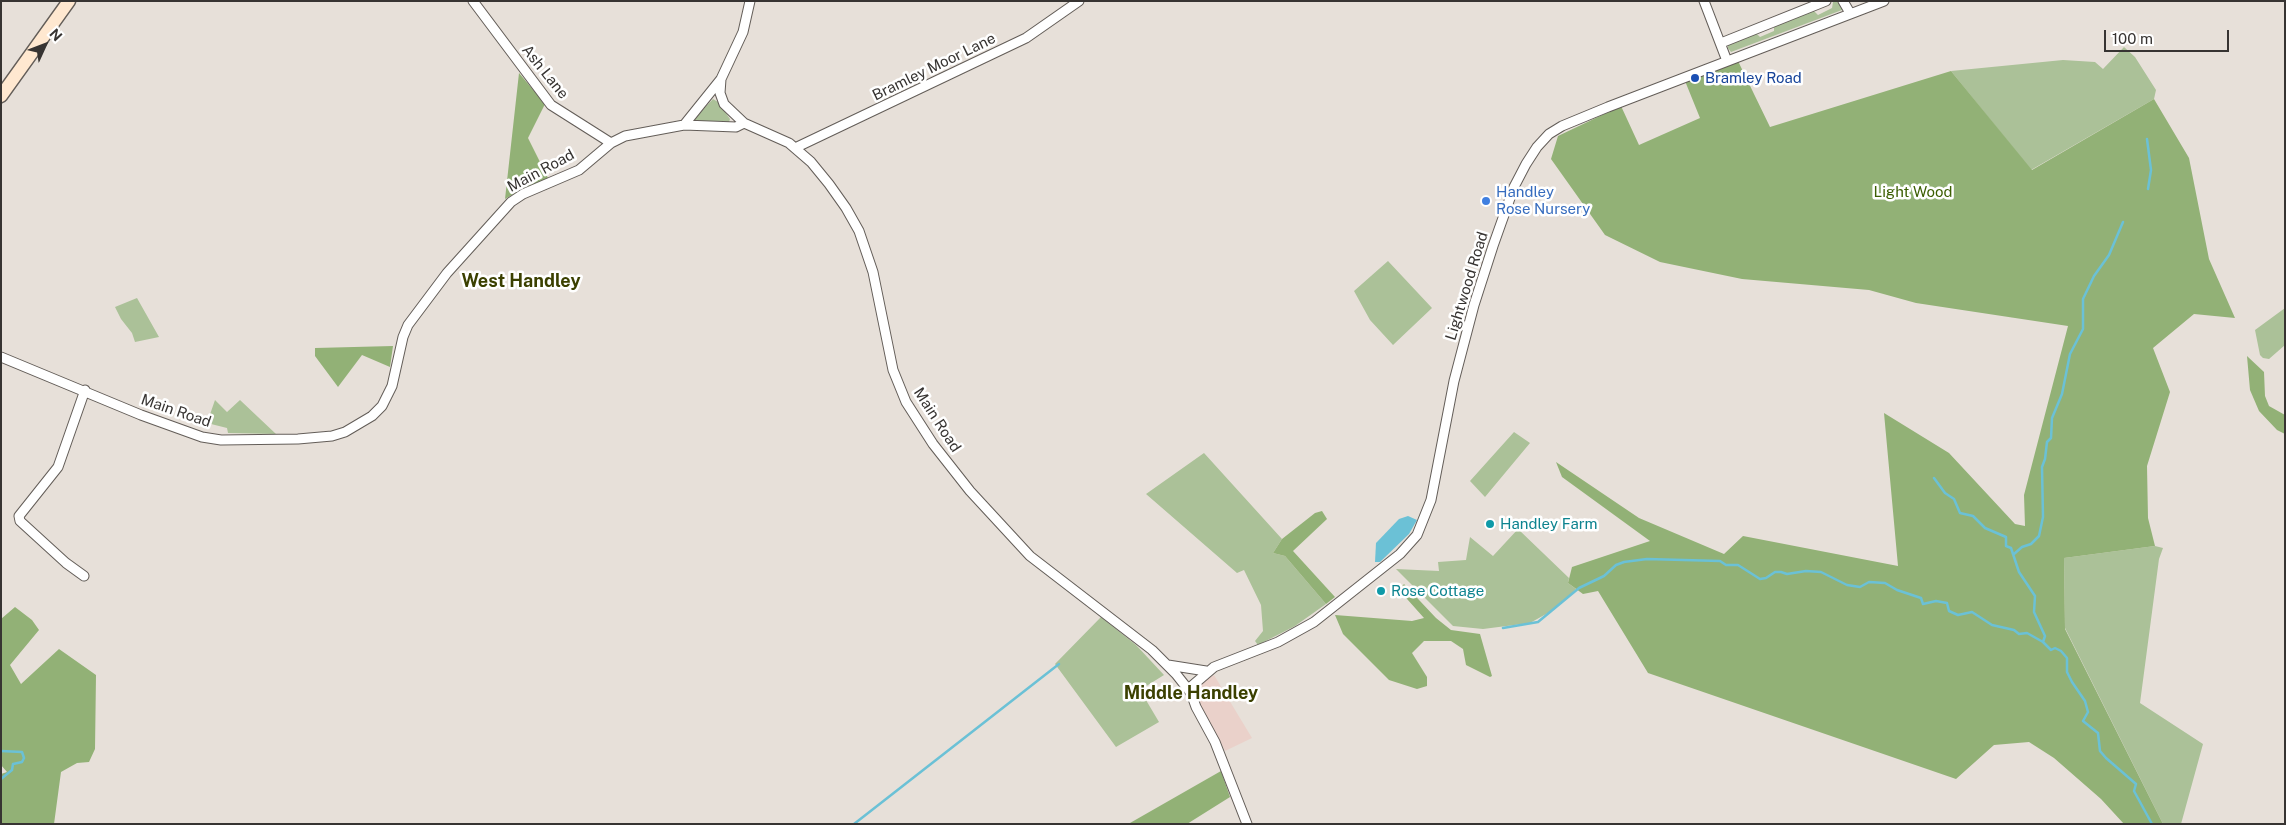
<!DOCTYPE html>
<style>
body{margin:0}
#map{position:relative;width:2286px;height:825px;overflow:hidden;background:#e7e0d9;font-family:"Public Sans",sans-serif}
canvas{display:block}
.frame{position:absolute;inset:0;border:2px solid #373432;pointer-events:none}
.north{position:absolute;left:20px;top:20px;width:50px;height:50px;-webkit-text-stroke:4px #fff;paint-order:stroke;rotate:47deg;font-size:14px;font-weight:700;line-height:20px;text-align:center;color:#373432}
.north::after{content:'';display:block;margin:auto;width:18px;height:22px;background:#373432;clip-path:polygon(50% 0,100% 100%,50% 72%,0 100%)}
.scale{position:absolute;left:2104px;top:30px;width:125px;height:22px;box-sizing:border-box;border:2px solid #373432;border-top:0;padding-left:6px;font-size:15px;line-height:18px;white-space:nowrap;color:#373432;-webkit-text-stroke:4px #fff;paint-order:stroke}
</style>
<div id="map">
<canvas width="2286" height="825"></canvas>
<div class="frame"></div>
<div class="north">N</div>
<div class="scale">100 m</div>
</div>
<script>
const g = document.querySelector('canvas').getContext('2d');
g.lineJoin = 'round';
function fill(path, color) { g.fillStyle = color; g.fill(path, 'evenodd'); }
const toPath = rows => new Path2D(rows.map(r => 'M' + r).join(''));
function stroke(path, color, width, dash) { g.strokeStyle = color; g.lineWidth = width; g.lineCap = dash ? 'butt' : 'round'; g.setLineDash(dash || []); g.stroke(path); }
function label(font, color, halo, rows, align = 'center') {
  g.font = font + ' "Public Sans",sans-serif'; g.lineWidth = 5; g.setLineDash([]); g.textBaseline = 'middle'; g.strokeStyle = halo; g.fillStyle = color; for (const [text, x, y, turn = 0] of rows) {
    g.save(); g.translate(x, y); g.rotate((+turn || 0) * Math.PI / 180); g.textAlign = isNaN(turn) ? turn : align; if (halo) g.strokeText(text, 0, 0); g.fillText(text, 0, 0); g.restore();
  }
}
const commercial = toPath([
 [1214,675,1252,738,1225,751,1200,706,1197,694,1201,682]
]);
const green = toPath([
 [1839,1,1845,7,1842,10,1731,52,1728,48,1728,45,1755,32,1760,37,1774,31,1774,25,1813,10,1818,15,1832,8,1833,2],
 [2124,47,2135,57,2156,90,2154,99,2031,170,1951,71,2063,60,2095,62,2103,69],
 [713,99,718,102,730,119,729,122,696,121,694,119],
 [1388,261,1432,308,1393,345,1370,320,1354,291],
 [137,298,159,337,135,342,132,333,121,319,115,307],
 [2285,308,2285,345,2269,359,2263,358,2260,355,2255,330],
 [215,400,227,412,240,400,276,434,228,433,227,428,207,423],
 [1514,432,1530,443,1485,497,1470,481],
 [1204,453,1282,539,1273,553,1285,556,1326,604,1295,626,1258,645,1255,641,1263,631,1261,605,1244,570,1237,573,1146,494],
 [1518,529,1569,578,1568,583,1576,589,1555,609,1530,623,1483,629,1453,626,1396,569,1439,571,1438,562,1466,560,1470,537,1493,556],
 [2155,546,2163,548,2159,559,2140,703,2203,744,2181,824,2163,824,2065,628,2064,558],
 [1101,617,1136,645,1164,675,1140,690,1159,722,1116,747,1055,664]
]);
const forest = toPath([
 [1738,61,1770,127,1951,71,2032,170,2154,99,2189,158,2209,259,2235,318,2194,314,2153,348,2170,392,2147,466,2148,518,2155,546,2064,558,2065,629,2163,824,2124,824,2101,799,2054,758,2029,742,1994,745,1956,779,1648,673,1598,591,1583,594,1568,583,1572,567,1650,541,1562,477,1556,462,1639,518,1724,554,1743,536,1898,566,1884,413,1949,453,2015,524,2025,526,2024,495,2068,326,1916,303,1869,290,1742,279,1660,262,1605,235,1551,159,1558,136,1621,106,1639,145,1700,118,1685,81],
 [519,73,545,104,528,138,549,180,517,192,505,199],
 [393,346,390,367,362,355,338,387,315,356,315,348],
 [2247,356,2264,372,2265,396,2269,406,2285,415,2285,434,2277,430,2259,411,2250,390],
 [1322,511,1327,519,1293,551,1335,597,1326,604,1285,556,1273,553,1282,539,1315,513],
 [1404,584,1436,618,1451,630,1480,634,1492,676,1490,677,1466,665,1463,649,1451,641,1424,641,1412,653,1427,677,1427,686,1417,689,1389,680,1343,634,1335,615,1412,621,1424,618,1399,590],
 [15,607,32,620,39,630,10,665,21,684,59,649,96,675,95,749,89,762,77,763,61,772,54,824,1,824,1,774,7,772,1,765,1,619],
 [1221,771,1230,797,1187,824,1130,823]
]);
const water = toPath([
 [1408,516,1417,520,1409,534,1380,562,1375,562,1376,543,1399,519]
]);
const stream = toPath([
 [2147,139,2151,170,2148,189],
 [1934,478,1945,493,1954,499,1960,513,1973,516,1985,528,2006,537,2006,546,2011,548,2019,572,2035,596,2034,612,2045,636,2043,642],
 [2014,554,2022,547,2031,544,2039,536,2043,517,2042,467,2045,459,2047,442,2051,438,2052,418,2062,394,2070,354,2083,329,2083,299,2094,276,2109,255,2123,222],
 [1503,628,1538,622,1579,588,1604,576,1616,565,1624,562,1647,559,1720,561,1726,565,1738,565,1760,579,1766,578,1775,572,1781,572,1787,574,1806,571,1821,572,1847,585,1860,587,1869,582,1885,583,1897,590,1921,598,1923,604,1936,601,1947,603,1949,611,1958,615,1972,612,1992,625,2014,630,2019,634,2027,633,2043,642,2051,650,2055,648,2061,651,2067,658,2067,672,2072,682,2085,701,2088,712,2083,721,2098,733,2100,751,2106,758,2136,784,2134,791,2152,824],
 [1,751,22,752,24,758,22,762,13,764,12,770,1,779],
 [854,824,1059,664]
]);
const street = toPath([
 [473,1,551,105,611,143],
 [750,1,743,32,721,79,720,93,724,104,744,123,789,143,811,162,829,184,846,208,859,231,873,272,893,370,906,402,933,444,970,491,1030,556,1152,650,1176,674,1191,693,1196,707,1215,742,1247,824],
 [1704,1,1727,61],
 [1843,1,1850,13],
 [1721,43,1826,1],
 [684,125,721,79],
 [795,148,1026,38,1079,1],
 [1,357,141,415,202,437,221,440,298,439,332,436,345,432,372,416,382,406,392,386,403,337,408,325,447,273,511,202,523,194,579,170,611,143,625,136,684,125,736,127,744,123],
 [84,576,66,563,20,521,19,516,58,467,85,390],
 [1168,665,1206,671],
 [1191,693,1193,685,1214,667,1278,642,1314,622,1400,554,1417,535,1431,500,1454,381,1474,305,1493,246,1514,187,1526,164,1537,147,1549,134,1562,126,1608,107,1884,1]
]);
const secondary = toPath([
 [1,96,69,1]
]);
const markers = [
 [1695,78,5,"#1a4fb4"],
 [1486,201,5,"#3f7fe0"],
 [1490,524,5,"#0f9aa8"],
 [1381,591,5,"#0f9aa8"]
];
const streetNames = [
 ["Bramley Moor Lane",934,67,-26],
 ["Ash Lane",545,72,51],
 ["Main Road",541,171,-28],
 ["Lightwood Road",1467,286,-73],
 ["Main Road",176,411,19],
 ["Main Road",937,420,57]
];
const transitNames = [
 ["Bramley Road",1705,78]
];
const shopNames = [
 ["Handley",1496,192],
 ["Rose Nursery",1496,209]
];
const parkNames = [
 ["Light Wood",1913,192]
];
const cultureNames = [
 ["Handley Farm",1500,524],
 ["Rose Cottage",1391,591]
];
const quarterNames = [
 ["West Handley",521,281],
 ["Middle Handley",1191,693]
];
fill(commercial, '#ead1ca');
fill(green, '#abc198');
fill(forest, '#92b176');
fill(water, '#6bc1d6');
stroke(stream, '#6bc1d6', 2.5);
stroke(street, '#635d58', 11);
stroke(secondary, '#635d58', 15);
stroke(street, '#fff', 9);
stroke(secondary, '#ffe8d0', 12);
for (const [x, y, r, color] of markers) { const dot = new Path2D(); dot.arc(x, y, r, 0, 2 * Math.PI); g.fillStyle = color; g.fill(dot); stroke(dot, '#fff', 2); }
label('15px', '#373432', '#fff', streetNames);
label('15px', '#164399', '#fff', transitNames, 'left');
label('15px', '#366cbe', '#fff', shopNames, 'left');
label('15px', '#3b5e02', '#fff', parkNames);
label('15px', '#0d838f', '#fff', cultureNames, 'left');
label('bold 18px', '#3b4000', '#fff', quarterNames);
</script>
